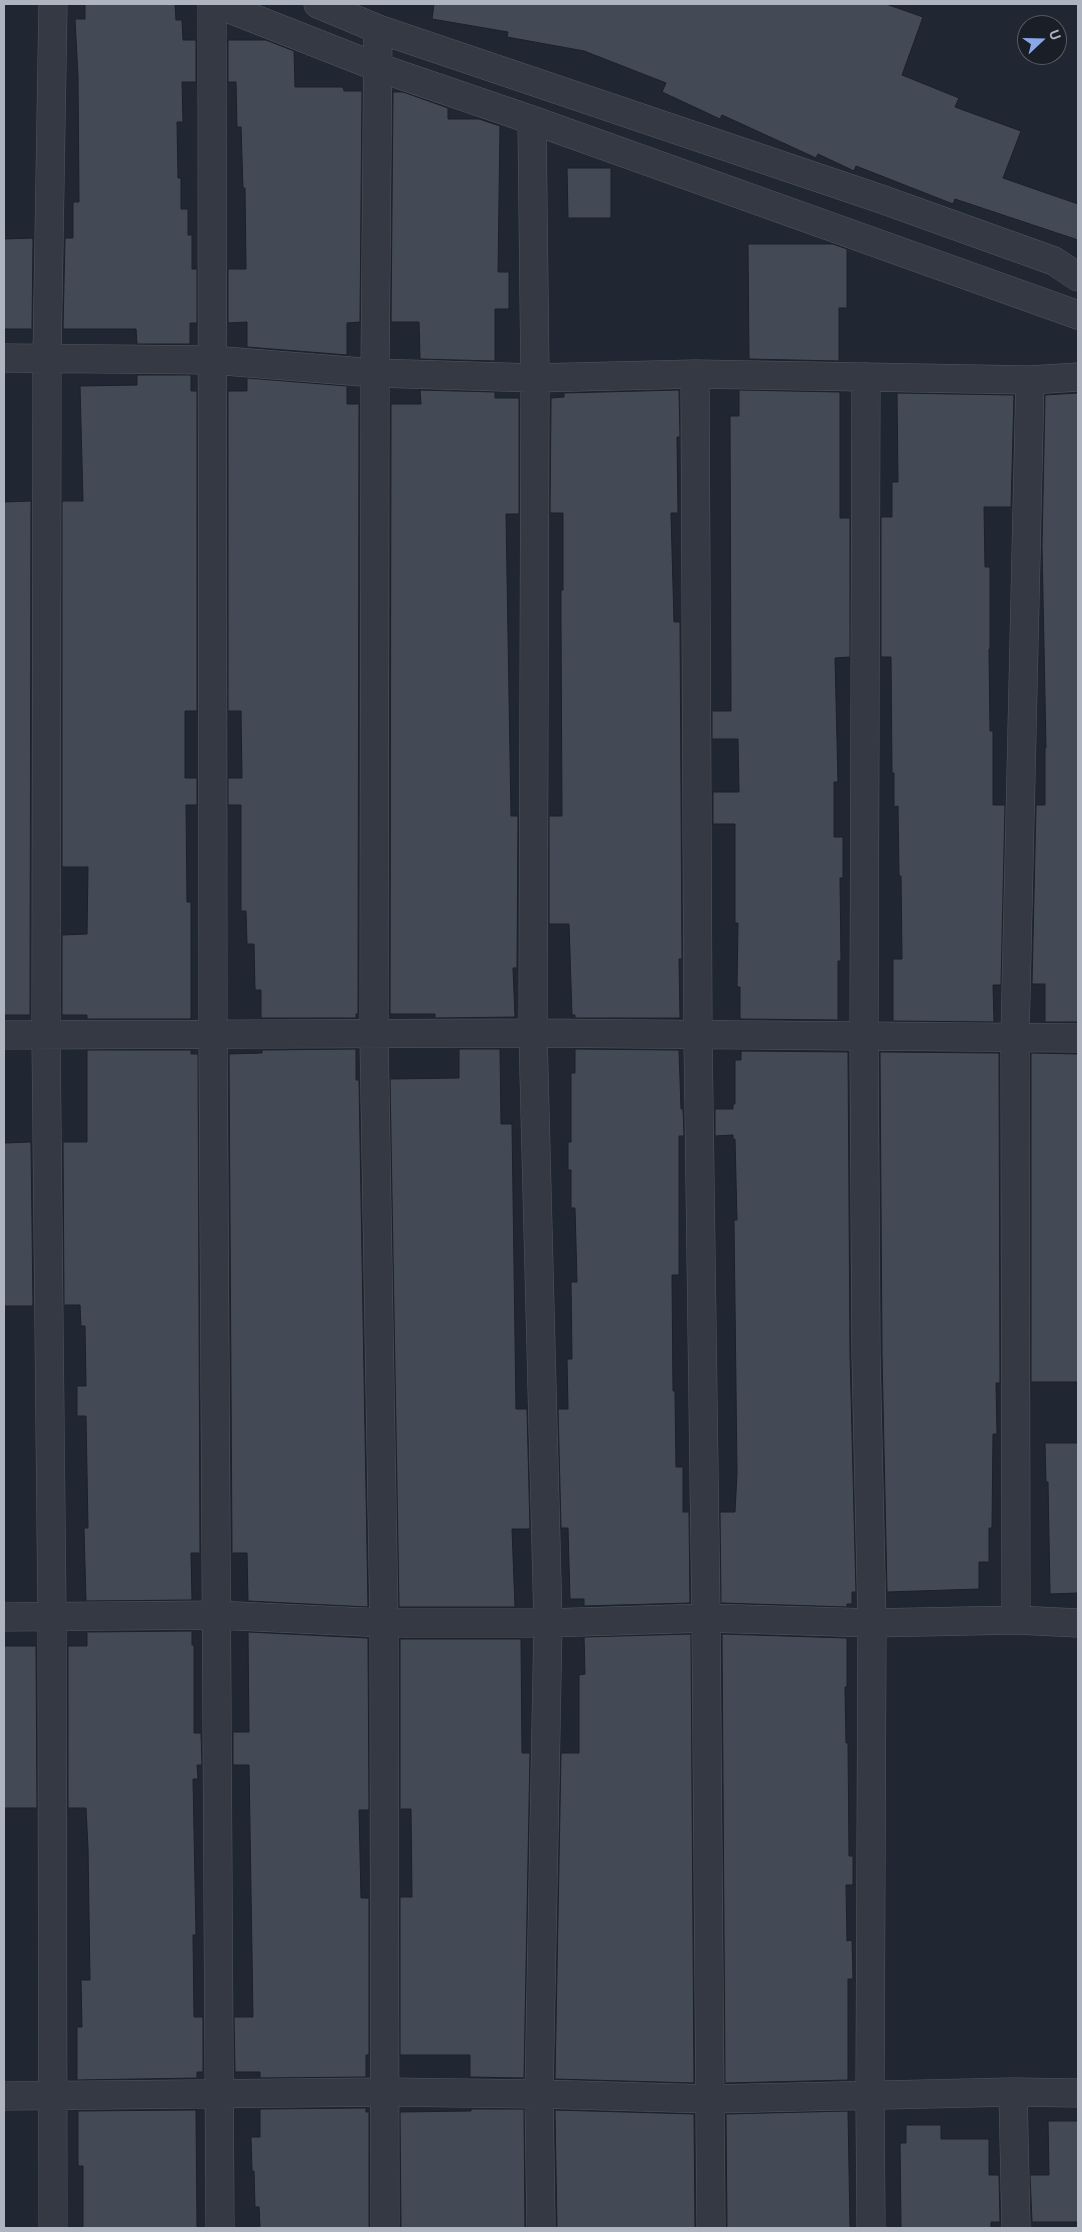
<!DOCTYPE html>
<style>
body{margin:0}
#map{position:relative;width:1082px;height:2232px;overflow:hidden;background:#212732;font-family:"Space Grotesk",sans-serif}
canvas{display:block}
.frame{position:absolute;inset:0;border:5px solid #aeb4c0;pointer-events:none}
.north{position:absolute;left:1017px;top:15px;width:50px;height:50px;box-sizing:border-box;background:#1a1e27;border:1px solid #555a64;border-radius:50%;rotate:69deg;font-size:14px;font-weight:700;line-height:20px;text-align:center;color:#aeb4c0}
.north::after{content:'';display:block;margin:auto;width:18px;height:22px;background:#8aa8e9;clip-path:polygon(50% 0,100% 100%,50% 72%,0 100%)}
</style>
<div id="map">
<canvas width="1082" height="2232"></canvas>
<div class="frame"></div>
<div class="north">U</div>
</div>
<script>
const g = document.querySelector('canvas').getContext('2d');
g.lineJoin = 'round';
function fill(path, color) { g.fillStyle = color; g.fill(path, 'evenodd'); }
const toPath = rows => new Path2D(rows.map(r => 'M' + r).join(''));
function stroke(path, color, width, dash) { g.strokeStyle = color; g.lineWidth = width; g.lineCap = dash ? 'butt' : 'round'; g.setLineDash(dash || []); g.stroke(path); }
const building = toPath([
 [85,4,175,4,176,20,182,20,183,40,196,40,196,82,182,82,183,122,177,122,178,178,181,178,181,209,188,209,188,235,192,235,192,269,197,269,197,323,190,323,190,344,137,344,136,329,63,329,65,238,73,238,73,202,79,202,78,77,75,19,85,19,85,4],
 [434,4,886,4,923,17,902,75,959,98,955,107,1021,131,1003,178,1078,204,1078,240,955,199,953,204,856,166,854,171,818,154,816,158,722,115,720,119,662,92,666,83,584,51,507,37,508,32,432,19,434,4],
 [228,40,266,40,294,51,295,87,343,87,344,91,362,91,360,322,347,323,347,355,247,347,247,322,228,323,228,269,246,269,245,188,243,188,241,127,237,127,236,82,228,82,228,40],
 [393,92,403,92,448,108,448,119,479,119,500,126,498,272,509,272,509,309,495,309,495,361,420,359,419,322,391,322,393,92],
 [567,168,611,168,611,218,568,218,567,168],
 [33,238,32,329,4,329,4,239,33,238],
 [748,244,833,244,847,249,847,308,839,308,839,361,749,359,748,244],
 [137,375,191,375,191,391,197,391,197,711,185,711,185,778,197,778,197,805,186,805,187,902,191,902,191,1019,87,1019,87,1015,62,1015,62,935,87,934,88,867,62,867,62,501,83,501,80,386,137,385,137,375],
 [247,378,347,386,347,404,359,404,358,1014,356,1014,356,1018,261,1018,261,990,255,990,254,944,247,944,246,911,241,911,241,805,228,805,228,778,242,778,241,711,228,711,228,391,247,391,247,378],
 [420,390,495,392,495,398,519,398,519,514,506,514,511,816,518,816,517,968,513,968,515,1017,435,1018,435,1014,390,1014,391,404,421,404,420,390],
 [679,390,680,437,677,437,678,513,671,513,674,622,680,622,682,959,679,959,680,1018,575,1018,575,1015,572,1015,569,924,549,924,549,816,562,816,561,623,561,590,563,590,563,513,550,513,551,398,564,397,564,393,679,390],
 [739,390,840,392,840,518,850,518,850,657,835,658,838,782,834,782,834,837,843,837,843,878,840,878,841,961,838,961,838,1020,740,1019,740,987,737,987,738,923,735,923,735,824,713,824,713,792,739,792,738,739,712,739,712,711,731,711,730,416,739,416,739,390],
 [897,393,1014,395,1011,507,984,507,985,567,990,567,990,649,989,649,990,731,993,731,993,805,1005,805,1001,985,993,985,994,1022,893,1021,893,959,902,959,901,876,899,876,898,806,894,807,894,773,892,773,891,657,881,657,881,517,892,517,892,482,898,482,897,393],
 [1078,393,1078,1022,1045,1022,1045,984,1032,984,1036,805,1045,805,1045,748,1046,748,1042,546,1045,395,1078,393],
 [31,501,30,1015,4,1015,4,502,31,501],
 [356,1049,356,1080,359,1080,368,1607,248,1601,247,1553,232,1553,229,1054,262,1053,262,1050,356,1049],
 [459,1049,500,1049,501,1124,512,1124,516,1409,527,1409,530,1529,512,1529,515,1607,399,1607,390,1079,459,1078,459,1049],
 [575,1049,679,1050,681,1109,683,1109,684,1136,679,1136,679,1275,672,1275,673,1391,675,1391,676,1467,683,1467,683,1512,689,1512,690,1603,584,1606,584,1599,570,1599,568,1528,561,1528,558,1409,568,1409,567,1359,572,1359,571,1282,577,1282,575,1208,571,1208,571,1170,568,1170,568,1142,571,1142,571,1073,575,1073,575,1049],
 [87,1050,191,1050,191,1054,198,1054,200,1553,191,1553,192,1600,86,1601,84,1528,88,1528,86,1416,77,1416,77,1386,86,1386,85,1326,81,1326,80,1305,64,1305,63,1142,87,1142,87,1050],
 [741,1051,848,1052,850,1354,856,1592,852,1592,852,1604,847,1604,847,1607,721,1603,720,1512,735,1512,737,1473,734,1220,737,1220,735,1139,733,1139,733,1135,715,1136,715,1109,733,1109,733,1104,735,1104,735,1060,741,1060,741,1051],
 [880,1052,999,1053,1000,1383,996,1383,997,1434,993,1434,992,1528,989,1528,989,1562,979,1562,979,1589,887,1592,882,1354,880,1052],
 [1031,1053,1078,1054,1078,1382,1031,1382,1031,1053],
 [31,1142,33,1306,4,1306,4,1143,31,1142],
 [1045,1443,1078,1443,1078,1593,1050,1594,1048,1482,1046,1482,1045,1443],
 [192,1631,192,1645,194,1645,194,1733,201,1733,202,1765,197,1765,198,1779,193,1779,196,1935,193,1935,194,2017,203,2017,203,2072,197,2072,197,2078,77,2080,77,2027,82,2027,81,1980,90,1980,88,1848,86,1808,68,1808,68,1646,87,1646,87,1632,192,1631],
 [248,1632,368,1638,369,1810,359,1810,361,1898,369,1898,369,2055,366,2055,366,2077,260,2078,260,2072,235,2072,234,2017,253,2017,249,1765,233,1765,233,1732,249,1732,248,1632],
 [691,1634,694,2083,555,2079,561,1753,579,1753,579,1675,585,1674,584,1637,691,1634],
 [722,1634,847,1638,847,1687,845,1687,846,1743,848,1743,849,1856,853,1856,853,1885,846,1885,847,1941,852,1940,853,1979,848,1979,848,2080,725,2083,722,1634],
 [400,1639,521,1639,522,1753,530,1753,524,2078,470,2077,470,2055,400,2055,400,1897,412,1897,411,1809,400,1809,400,1639],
 [4,1646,36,1646,37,1808,4,1808,4,1646],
 [366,2108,366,2112,369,2112,369,2228,260,2228,259,2207,255,2207,254,2171,252,2171,251,2137,260,2137,260,2109,366,2108],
 [471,2109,524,2109,525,2228,401,2228,400,2112,471,2111,471,2109],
 [196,2110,197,2228,83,2228,83,2166,78,2166,78,2111,196,2110],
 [555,2110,694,2114,695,2228,557,2228,555,2110],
 [848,2111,850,2228,727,2228,726,2114,848,2111],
 [1048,2121,1078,2121,1078,2222,1032,2222,1030,2175,1049,2175,1048,2121],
 [906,2125,941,2125,941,2139,989,2139,989,2175,999,2175,1000,2222,991,2222,991,2228,901,2228,900,2143,906,2143,906,2125]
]);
const minor = toPath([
 [53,4,47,358,46,1034,52,1616,53,2228],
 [212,4,213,1033,220,2228],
 [217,4,377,67,532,120,1078,315],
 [318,4,378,29,881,199,1054,261,1078,277],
 [378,29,375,373,374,1035,384,1623,385,2228],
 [532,120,535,378,533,1033,548,1623,539,2094,541,2228],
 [4,358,212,360,375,373,535,378,695,374,1030,380,1078,377],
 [695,374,698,1036,706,1618,711,2228],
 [866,377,864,1037,866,1354,872,1623,870,2095,871,2228],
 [4,1035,533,1033,1078,1038],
 [4,1617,215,1615,384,1623,548,1623,706,1618,872,1623,1016,1620,1078,1623],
 [1016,1620,1015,1037,1030,380],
 [1013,2092,1016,2228],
 [4,2096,384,2092,539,2094,711,2099,1013,2092,1078,2093]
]);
fill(building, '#434a56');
stroke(building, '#1c2029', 1);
stroke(minor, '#515761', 29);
stroke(minor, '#343943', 28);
</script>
